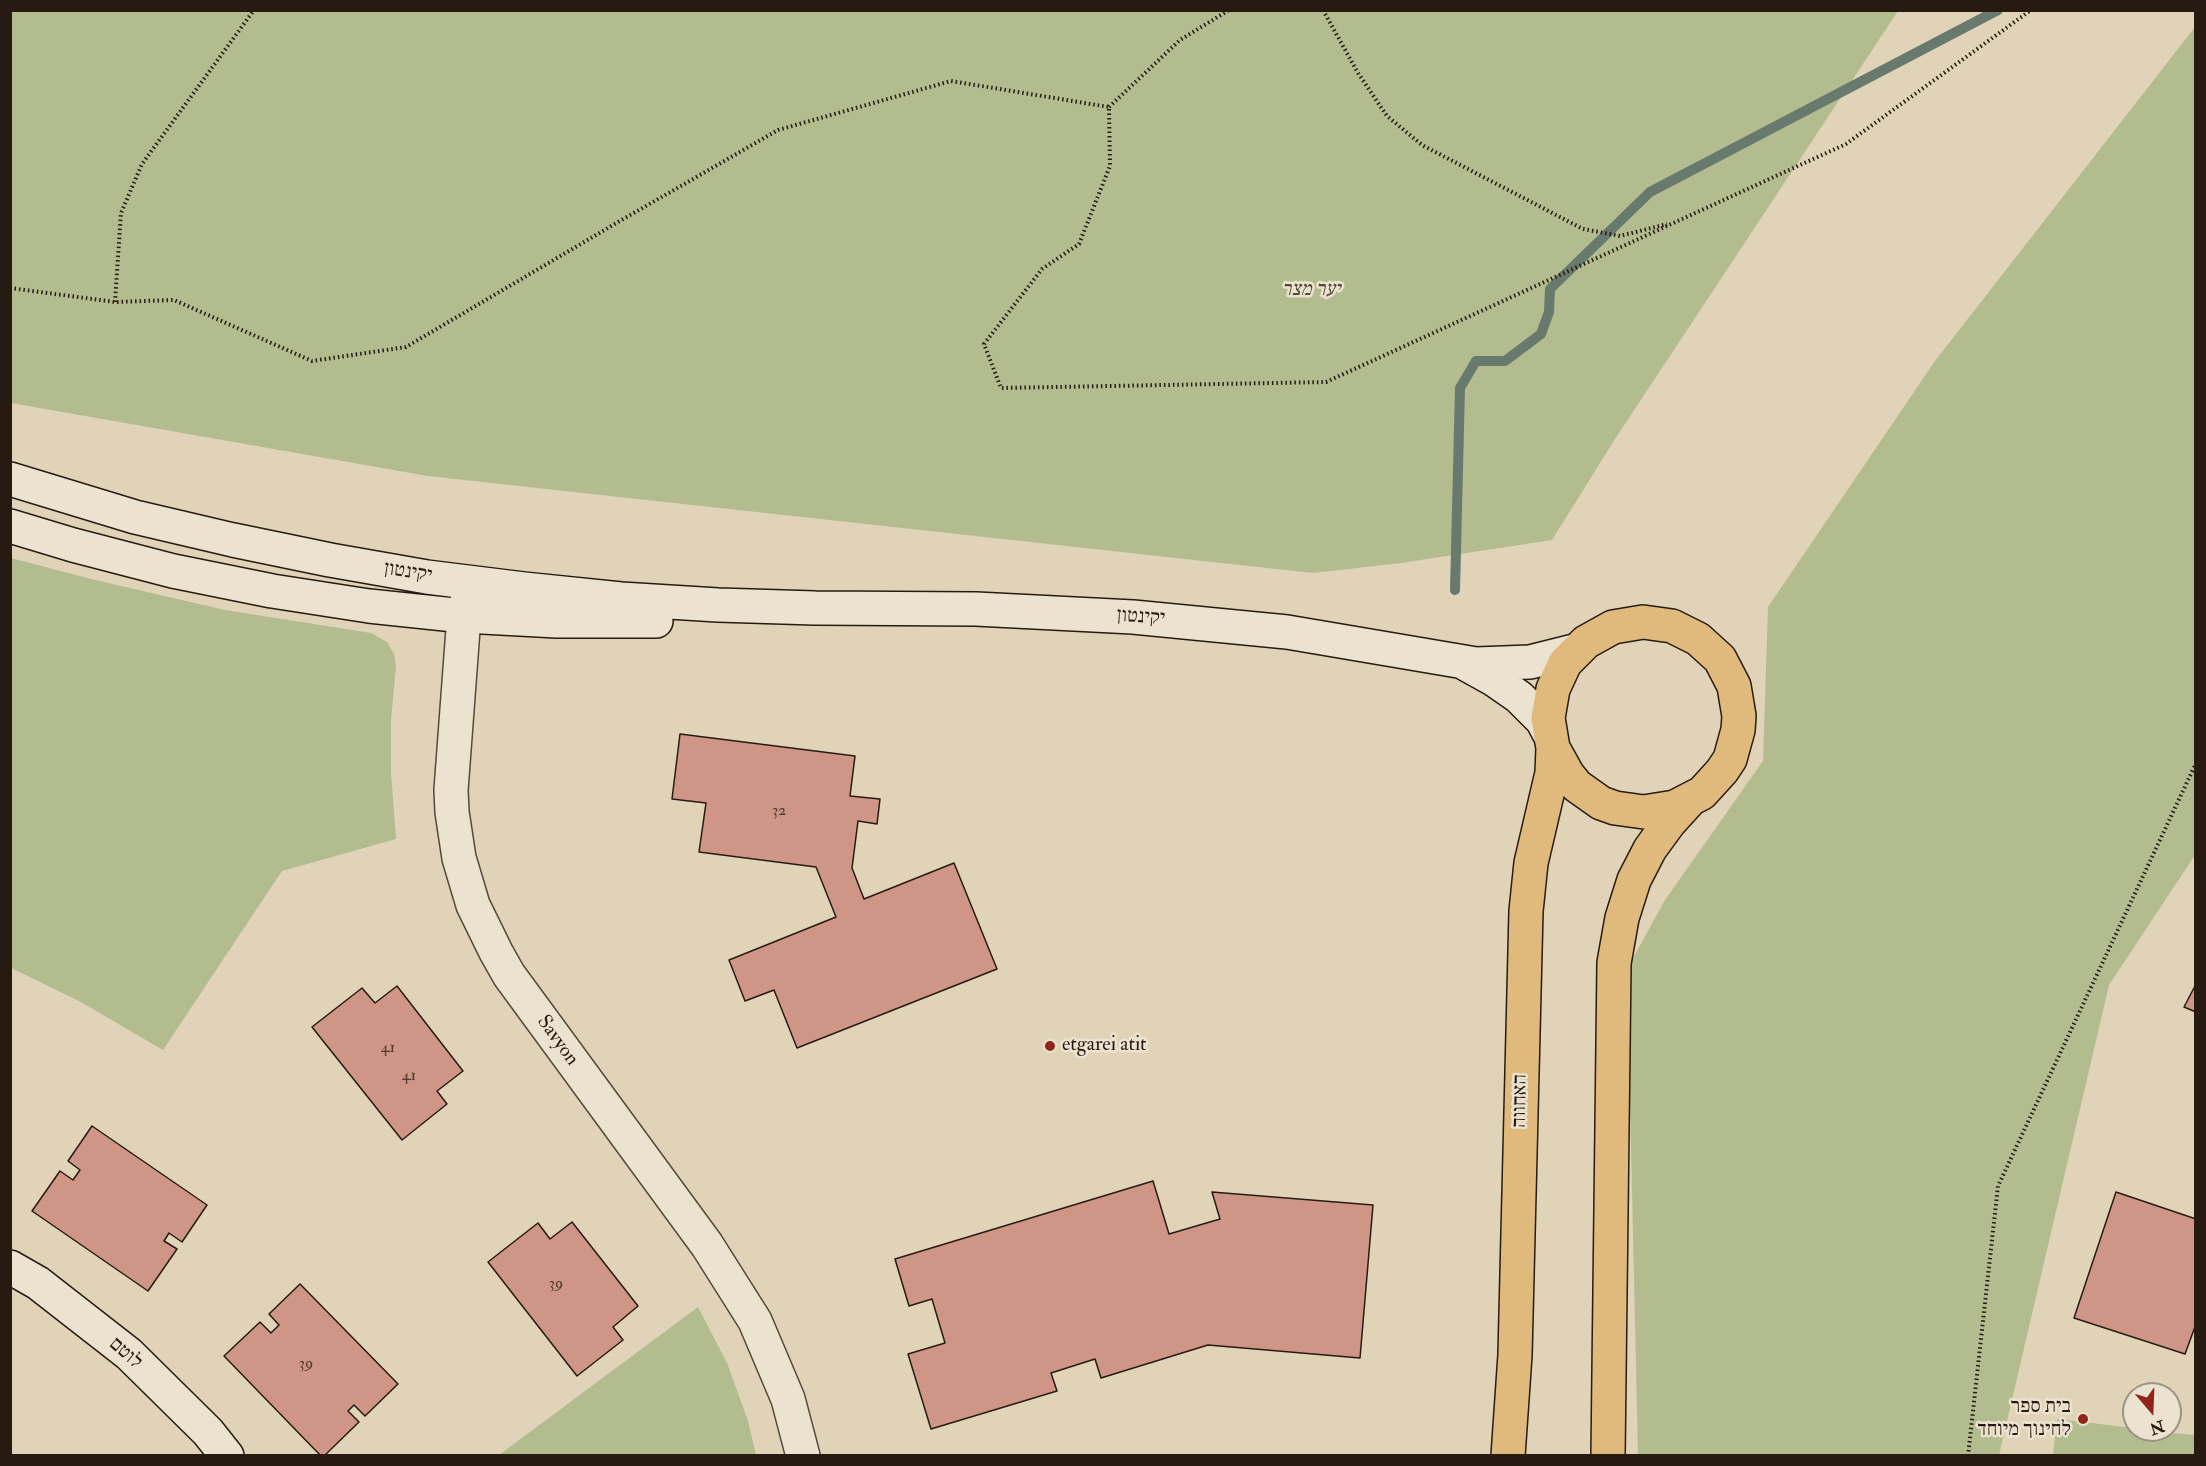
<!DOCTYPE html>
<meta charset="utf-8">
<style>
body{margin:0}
#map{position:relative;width:2206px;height:1466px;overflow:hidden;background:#e0d3b7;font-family:"IM FELL Double Pica",serif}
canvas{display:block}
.frame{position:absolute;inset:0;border:12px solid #271b11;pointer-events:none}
.north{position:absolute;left:2122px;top:1382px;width:60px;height:60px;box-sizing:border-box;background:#ebe2d0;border:2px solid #9d9284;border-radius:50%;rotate:161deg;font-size:16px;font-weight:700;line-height:24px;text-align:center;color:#271b11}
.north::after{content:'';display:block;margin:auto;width:21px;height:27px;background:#8f2418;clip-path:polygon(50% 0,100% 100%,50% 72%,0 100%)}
</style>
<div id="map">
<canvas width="2206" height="1466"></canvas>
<div class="frame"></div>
<div class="north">N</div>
</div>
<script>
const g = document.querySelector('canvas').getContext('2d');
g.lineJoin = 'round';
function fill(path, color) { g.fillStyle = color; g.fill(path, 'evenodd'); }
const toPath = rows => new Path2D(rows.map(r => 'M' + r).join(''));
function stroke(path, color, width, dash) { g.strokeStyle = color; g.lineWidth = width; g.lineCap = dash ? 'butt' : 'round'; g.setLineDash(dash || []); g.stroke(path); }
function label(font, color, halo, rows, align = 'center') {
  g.font = font + ' "IM FELL Double Pica","Frank Ruhl Libre",serif'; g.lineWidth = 5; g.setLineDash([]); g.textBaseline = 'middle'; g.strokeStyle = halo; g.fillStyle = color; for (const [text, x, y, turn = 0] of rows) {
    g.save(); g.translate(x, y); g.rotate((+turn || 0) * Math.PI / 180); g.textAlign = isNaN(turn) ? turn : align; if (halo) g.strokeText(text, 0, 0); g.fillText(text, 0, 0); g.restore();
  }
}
const green = toPath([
 [10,11,11,10,1898,11,1615,439,1552,540,1401,563,1313,573,428,476,11,403],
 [2195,27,2195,855,2109,985,1999,1455,1638,1455,1627,969,1665,900,1763,761,1768,607,1935,361],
 [11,558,91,579,225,610,371,633,387,642,394,654,396,666,391,720,391,772,396,839,282,871,163,1050,79,1001,11,968],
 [698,1307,727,1363,748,1421,756,1455,499,1455],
 [2057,1419,2134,1428,2134,1430,2195,1435,2195,1455,2053,1455]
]);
const stream = toPath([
 [1455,590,1460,388,1476,361,1505,361,1541,334,1549,312,1550,289,1650,192,1998,10]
]);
const building = toPath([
 [680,734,855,756,850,796,880,799,877,824,858,821,852,868,864,899,954,863,997,969,797,1048,774,990,745,1001,729,960,836,917,816,867,699,852,706,803,672,799,680,734],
 [2196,984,2196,1012,2184,1007,2196,984],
 [397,986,463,1071,437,1091,447,1104,402,1140,312,1027,362,988,375,1003,397,986],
 [92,1126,207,1205,182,1242,169,1233,164,1241,177,1249,148,1291,32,1211,60,1171,73,1180,80,1170,68,1161,92,1126],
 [1153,1181,1169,1234,1220,1219,1212,1192,1373,1205,1360,1358,1208,1345,1101,1378,1095,1359,1051,1373,1057,1391,931,1429,908,1354,945,1343,932,1299,909,1306,895,1259,1153,1181],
 [2116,1192,2196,1219,2196,1324,2185,1354,2074,1318,2116,1192],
 [572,1222,638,1306,613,1327,623,1340,577,1376,488,1262,538,1223,550,1239,572,1222],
 [300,1284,398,1384,365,1416,354,1405,348,1411,359,1422,324,1456,321,1456,224,1356,260,1322,271,1333,279,1325,269,1314,300,1284]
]);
const path = toPath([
 [1323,10,1358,73,1387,116,1422,145,1583,229,1620,236,1667,224],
 [1109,107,1180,40,1229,10],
 [10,288,115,302,174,300,312,361,406,347,613,225,778,130,951,81,1109,107,1110,166,1079,244,1042,269,984,344,1001,388,1326,382,1846,144,2031,10],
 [115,302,121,213,142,164,254,10],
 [1968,1456,1998,1186,2196,763]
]);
const street = toPath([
 [470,588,464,616,451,790,452,812,459,858,473,905,496,952,509,975,707,1245,755,1321,788,1399,803,1456]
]);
const secondary = toPath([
 [10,479,135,517,233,540,330,560,427,577,524,589,621,599,718,605,815,608,976,609,1133,617,1287,632,1476,664,1530,662,1574,651],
 [10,526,73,545,173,571,272,591,369,606,464,616,557,621,656,621],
 [1466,664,1493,679,1519,697,1542,720,1549,733],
 [10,1267,38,1283,129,1354,208,1432,227,1456]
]);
const primary = toPath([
 [1508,1456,1515,1355,1526,911,1531,863,1552,773,1553,748,1548,718,1553,689,1565,663,1586,642,1613,627,1643,622,1672,626,1698,639,1720,659,1734,686,1739,716,1738,730,1730,759,1722,771,1702,793,1675,807,1644,812,1615,808,1601,803,1577,786,1568,775,1553,748],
 [1608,1456,1614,963,1622,918,1634,880,1650,849,1669,823,1689,801]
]);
const markers = [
 [1050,1046,6,"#8f2418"],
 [2083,1419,6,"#8f2418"]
];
const numberNames = [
 ["32",779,812],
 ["41",388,1049],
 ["41",409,1077],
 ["39",556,1285],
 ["39",306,1365]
];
const parkNames = [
 ["יער מצר",1311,291]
];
const streetNames = [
 ["יקינטון",408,573,9],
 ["יקינטון",1141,618,4],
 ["Savyon",557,1041,54],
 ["האחווה",1521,1101,-89],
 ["לוטם",125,1354,41]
];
const poiNames = [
 ["etgarei atit",1062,1046],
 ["בית ספר",2071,1408,"right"],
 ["לחינוך מיוחד",2071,1431,"right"]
];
fill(green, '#b3bc8e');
stroke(stream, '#68796d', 10);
fill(building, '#cf9687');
stroke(building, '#271b11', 1.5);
stroke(street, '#55493a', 36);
stroke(secondary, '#271b11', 36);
stroke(primary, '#271b11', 36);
stroke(path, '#271b11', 4, [1.5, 3]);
stroke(street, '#ebe2d0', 33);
stroke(secondary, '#ebe2d0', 33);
stroke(primary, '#e0ba7c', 33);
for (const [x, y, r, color] of markers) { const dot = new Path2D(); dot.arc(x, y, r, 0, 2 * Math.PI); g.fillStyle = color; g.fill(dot); stroke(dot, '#ebe2d0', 2); }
label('16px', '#513a2e', null, numberNames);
label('italic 20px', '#514b36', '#ebe2d0', parkNames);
label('20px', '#271b11', '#ebe2d0', streetNames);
label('20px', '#271b11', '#ebe2d0', poiNames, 'left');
</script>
